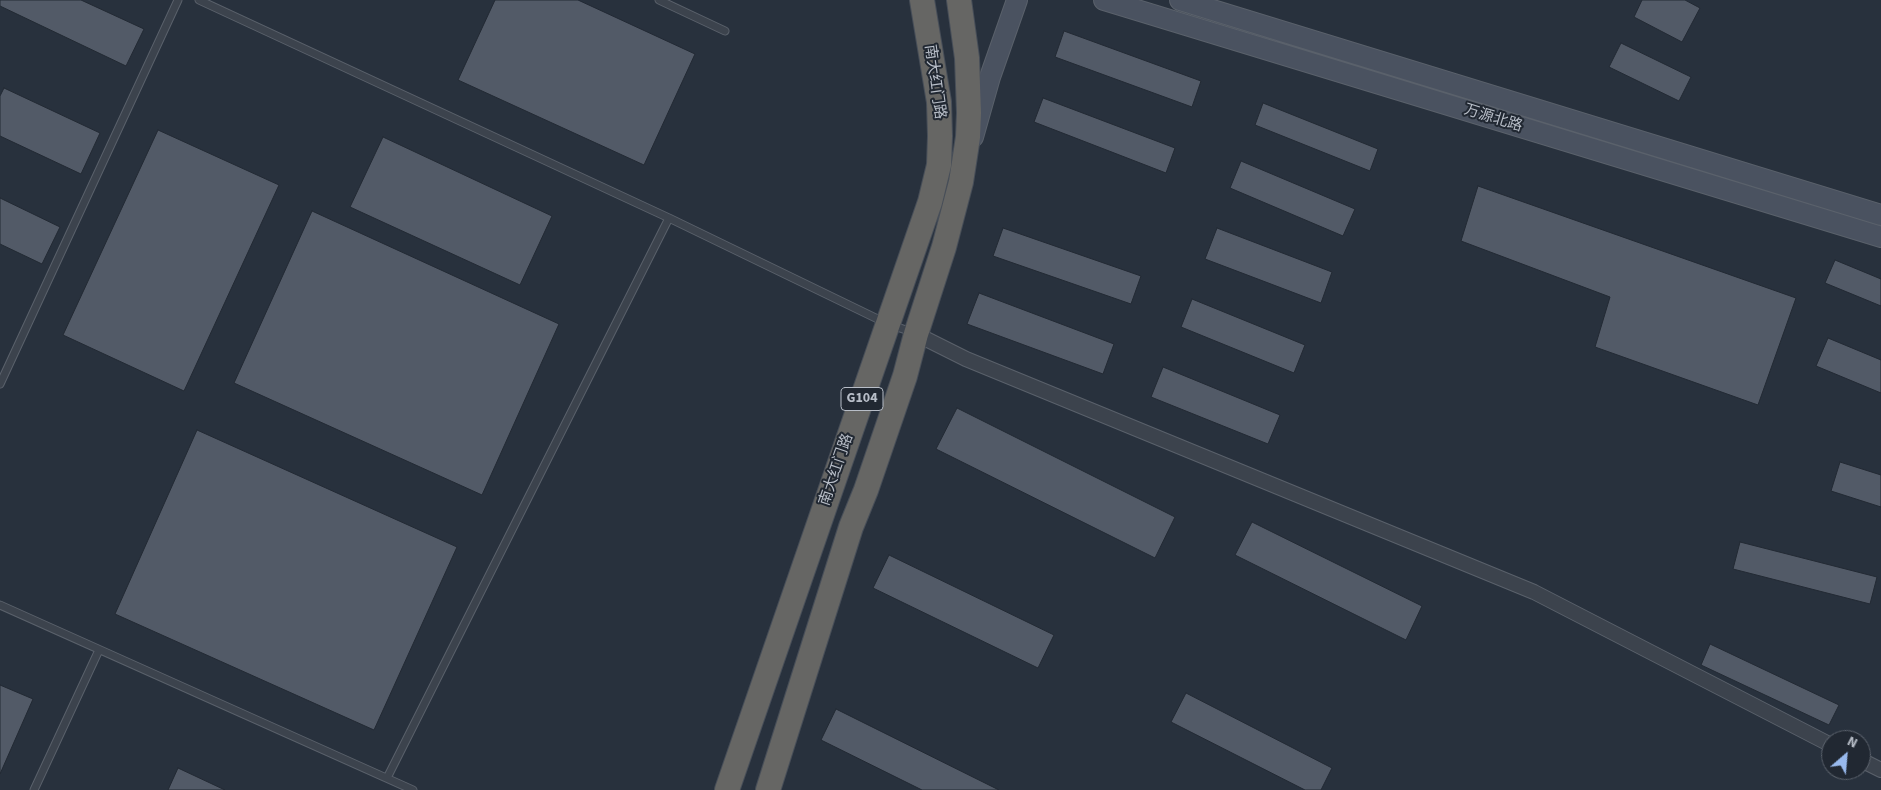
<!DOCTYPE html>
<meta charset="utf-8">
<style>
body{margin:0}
#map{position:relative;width:1881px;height:790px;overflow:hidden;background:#28313d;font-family:"Source Sans 3",sans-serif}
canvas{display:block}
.north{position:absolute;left:1821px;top:730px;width:50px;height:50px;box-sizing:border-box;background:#212832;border:1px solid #5d646e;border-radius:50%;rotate:27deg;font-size:14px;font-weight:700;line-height:20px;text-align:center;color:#b8bec8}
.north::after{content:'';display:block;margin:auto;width:18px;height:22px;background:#98b9ed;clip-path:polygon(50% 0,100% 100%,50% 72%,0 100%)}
</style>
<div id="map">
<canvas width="1881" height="790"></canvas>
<div class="north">N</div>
</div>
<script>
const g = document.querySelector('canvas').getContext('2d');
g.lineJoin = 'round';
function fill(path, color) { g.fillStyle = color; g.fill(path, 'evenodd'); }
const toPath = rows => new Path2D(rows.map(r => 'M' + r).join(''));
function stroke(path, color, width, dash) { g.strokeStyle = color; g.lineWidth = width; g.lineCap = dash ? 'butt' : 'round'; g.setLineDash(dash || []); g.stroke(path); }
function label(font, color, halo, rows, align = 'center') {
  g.font = font + ' "Source Sans 3","Noto Sans SC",sans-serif'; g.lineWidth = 4; g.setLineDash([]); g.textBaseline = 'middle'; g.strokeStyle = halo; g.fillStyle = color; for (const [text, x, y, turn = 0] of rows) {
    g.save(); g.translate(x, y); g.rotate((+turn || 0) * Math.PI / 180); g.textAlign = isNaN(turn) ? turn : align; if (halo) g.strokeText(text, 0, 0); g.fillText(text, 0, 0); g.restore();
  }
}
const building = toPath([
 [0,0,81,0,144,29,126,66,0,6,0,0],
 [495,0,578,0,695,54,644,165,458,80,495,0],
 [1642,0,1685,0,1700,8,1682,42,1634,17,1642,0],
 [1064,31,1201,81,1192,107,1055,57,1064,31],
 [1621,43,1691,77,1679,101,1609,67,1621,43],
 [4,88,100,133,81,174,0,136,0,96,4,88],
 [1043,98,1175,148,1166,173,1034,122,1043,98],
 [1263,103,1378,149,1370,171,1255,125,1263,103],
 [158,130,279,185,184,391,63,335,158,130],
 [383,137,552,216,520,285,350,207,383,137],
 [1241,161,1355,209,1343,236,1230,188,1241,161],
 [1478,186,1796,298,1758,405,1595,347,1610,297,1461,241,1478,186],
 [0,198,60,227,42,264,0,244,0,198],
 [312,211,559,324,482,495,234,383,312,211],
 [1003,228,1141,276,1131,304,993,256,1003,228],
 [1217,228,1332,272,1321,303,1205,259,1217,228],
 [1835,260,1881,279,1881,306,1825,283,1835,260],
 [979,293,1114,344,1103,374,967,324,979,293],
 [1192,299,1305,345,1294,373,1181,327,1192,299],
 [1828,338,1881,360,1881,393,1816,366,1828,338],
 [1163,367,1280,415,1268,444,1151,397,1163,367],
 [957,408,1175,517,1155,558,936,449,957,408],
 [197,430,457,547,374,730,115,614,197,430],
 [1840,462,1881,475,1881,507,1831,491,1840,462],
 [1252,522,1422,606,1406,640,1235,555,1252,522],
 [1740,542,1877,577,1870,604,1733,569,1740,542],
 [889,555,1054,635,1038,668,873,588,889,555],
 [1710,644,1839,705,1829,725,1701,665,1710,644],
 [0,685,33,699,0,774,0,685],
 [1186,693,1332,768,1321,790,1305,790,1171,722,1186,693],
 [836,709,999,790,922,790,821,740,836,709],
 [178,768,225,790,168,790,178,768]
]);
const service = toPath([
 [199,0,669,218,387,778],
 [659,0,725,31],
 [669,218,888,324,912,332],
 [0,384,178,0],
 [0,605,413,790],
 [34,790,99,650]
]);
const minor = toPath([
 [916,334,966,359,1534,592,1831,745],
 [1861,760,1881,770]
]);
const secondary = toPath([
 [1104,0,1881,237],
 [1180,0,1881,215],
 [973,137,990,77,1017,0]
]);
const trunk = toPath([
 [727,790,930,202,939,165,940,136,939,102,922,0],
 [768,790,851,527,866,490,905,376,916,334,944,247,961,182,968,137,969,113,967,58,959,0]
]);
const shields = [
 [862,399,42]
];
const shieldNames = [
 ["G104",862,399]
];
const streetNames = [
 ["南大红门路",934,82,82],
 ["万源北路",1493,119,17],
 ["南大红门路",837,470,-71]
];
fill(building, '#525a67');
stroke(building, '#232a34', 1);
stroke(service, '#5a616b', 9);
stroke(minor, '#5a616b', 16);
stroke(secondary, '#5a616b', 22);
stroke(trunk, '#474e58', 26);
stroke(service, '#3c434d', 7);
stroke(minor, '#3c434d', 14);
stroke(secondary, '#4a5260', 20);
stroke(trunk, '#666664', 24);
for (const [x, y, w] of shields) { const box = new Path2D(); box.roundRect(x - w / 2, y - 11.5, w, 23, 4); g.fillStyle = '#212832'; g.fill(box); stroke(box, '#b8bec8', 1); }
label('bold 14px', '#b8bec8', null, shieldNames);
label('15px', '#b8bec8', '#212832', streetNames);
</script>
